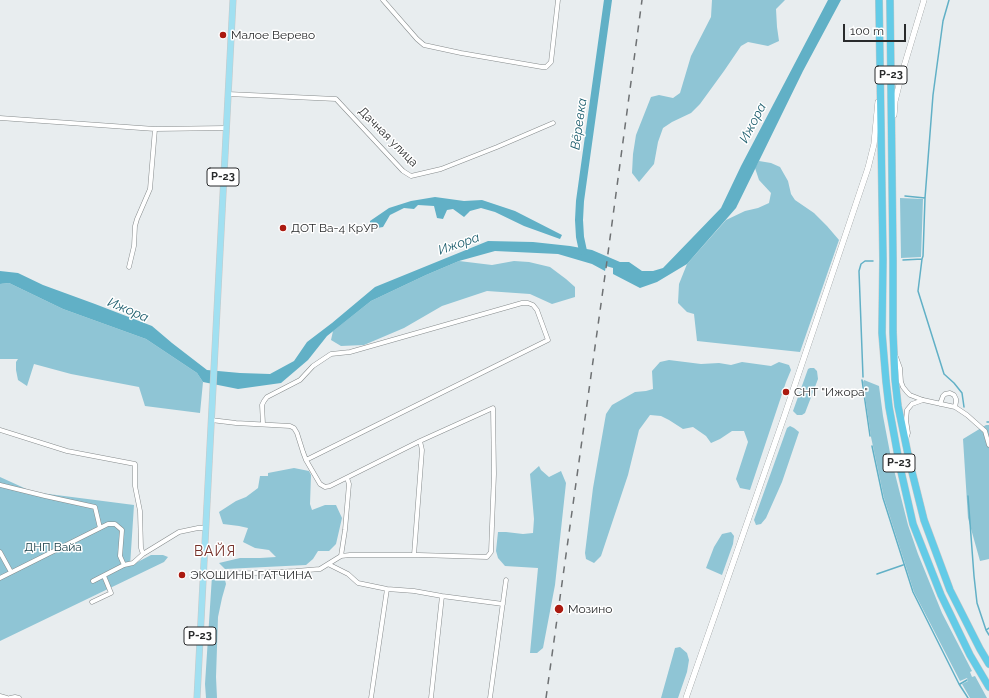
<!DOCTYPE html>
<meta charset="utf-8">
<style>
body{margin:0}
#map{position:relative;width:989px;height:698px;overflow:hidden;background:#e8edef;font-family:Raleway,sans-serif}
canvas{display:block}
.scale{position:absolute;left:843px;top:24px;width:63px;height:18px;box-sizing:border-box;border:2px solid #292b2c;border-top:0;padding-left:5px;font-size:12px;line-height:14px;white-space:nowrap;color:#292b2c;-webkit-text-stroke:3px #fff;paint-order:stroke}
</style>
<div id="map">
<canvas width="989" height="698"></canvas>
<div class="scale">100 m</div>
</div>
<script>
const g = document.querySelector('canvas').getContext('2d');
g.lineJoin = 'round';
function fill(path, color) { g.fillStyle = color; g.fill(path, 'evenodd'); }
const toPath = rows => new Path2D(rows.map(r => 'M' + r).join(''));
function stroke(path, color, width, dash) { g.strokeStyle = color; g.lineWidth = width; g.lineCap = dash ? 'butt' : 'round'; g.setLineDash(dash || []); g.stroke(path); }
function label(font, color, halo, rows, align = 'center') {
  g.font = font + ' Raleway,sans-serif'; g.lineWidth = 3; g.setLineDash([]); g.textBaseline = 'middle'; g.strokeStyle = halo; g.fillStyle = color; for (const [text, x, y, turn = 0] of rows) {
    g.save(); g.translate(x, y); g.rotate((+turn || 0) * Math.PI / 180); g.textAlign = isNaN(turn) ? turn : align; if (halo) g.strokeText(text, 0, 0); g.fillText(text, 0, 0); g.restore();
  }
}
const green = toPath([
 [712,0,785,0,776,9,777,27,779,41,768,46,748,42,741,46,724,71,700,104,691,113,672,122,663,128,658,142,654,164,639,182,632,173,633,154,636,135,651,97,659,95,673,98,680,93,691,56,711,17],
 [759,161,771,163,780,167,788,181,791,194,795,200,814,213,827,226,839,240,800,352,697,341,694,314,687,312,678,303,679,284,687,264,726,220,745,211,758,208,769,203,771,193,759,180,755,168],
 [900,198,923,199,921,257,901,258],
 [459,261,492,265,514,261,529,262,550,267,566,279,575,287,575,297,552,304,530,294,487,291,442,306,404,328,364,345,341,346,331,340,333,331,371,301,426,275],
 [9,283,63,309,146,339,197,373,203,382,200,413,145,406,139,387,71,374,34,364,27,386,18,380,16,370,16,362,18,359,0,359,0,284],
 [669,360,701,364,719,363,731,365,742,362,771,366,779,362,789,365,791,370,786,382,750,490,740,488,736,479,748,442,744,431,732,431,720,439,711,443,706,436,693,427,683,429,669,420,661,416,650,415,639,430,628,475,601,556,594,563,586,559,585,553,593,488,606,414,612,405,635,392,646,391,653,389,652,371,660,362],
 [810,368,814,368,817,371,818,379,805,413,802,415,797,415,793,411,808,369],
 [864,380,879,386,883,416,891,458,908,525,918,554,942,613,972,671,970,672,972,677,975,676,987,698,970,698,962,684,968,681,967,678,960,681,914,592,884,498,871,437,863,382],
 [986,425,989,425,989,559,980,561,968,518,963,439],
 [790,426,794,428,799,432,782,482,766,518,761,524,756,525,754,520,787,428],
 [539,466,541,470,549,477,561,471,566,483,555,585,543,648,537,653,530,653,538,568,505,566,498,558,496,551,498,532,506,532,523,534,533,533,534,519,530,474],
 [294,468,309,471,311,475,310,504,312,510,325,505,336,505,342,518,336,544,329,551,318,551,313,559,306,565,225,569,219,563,240,558,260,558,276,557,269,550,255,548,243,542,248,528,239,526,223,524,219,512,236,501,246,497,258,488,260,476,268,476,268,473],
 [0,477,33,492,134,505,130,566,151,555,163,555,168,557,164,562,0,641],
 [731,532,734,536,733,544,722,575,706,568,714,547,722,534],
 [212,576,224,576,226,584,222,598,218,617,216,677,217,698,206,698,205,684],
 [680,647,687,653,689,660,687,672,678,698,661,698,675,648]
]);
const water = toPath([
 [828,0,841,0,803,71,736,208,687,264,657,282,640,288,613,274,613,268,606,266,605,271,592,264,558,254,495,251,459,261,426,275,371,301,327,336,308,360,281,383,238,389,203,382,197,373,146,339,63,309,9,283,0,284,0,271,18,273,43,285,95,304,152,326,172,343,207,370,240,373,270,374,294,361,307,342,332,323,375,287,488,241,533,242,570,246,592,250,620,262,629,262,642,271,653,271,663,268,721,208,741,166],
 [435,197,464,201,482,200,515,211,562,235,560,239,524,226,495,212,481,208,470,211,464,217,453,209,447,210,443,219,437,218,434,206,418,205,414,209,404,208,390,215,383,227,377,228,370,225,370,221,389,208,411,201]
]);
const stream = toPath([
 [905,196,925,198],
 [922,259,918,291,944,374,954,383,962,393,964,407],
 [903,260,922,259,923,256,925,198,933,95,943,21,949,0],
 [863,377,859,271,861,264,865,261,873,261],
 [862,380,870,436],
 [987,422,989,422],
 [872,446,883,498,913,592,959,684,968,698],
 [968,496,974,576,977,603,986,630,989,628],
 [877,574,903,565],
 [986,630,989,635],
 [960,684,967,680]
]);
const river = toPath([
 [583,251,580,237,579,220,580,201,608,0]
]);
const street = toPath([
 [383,0,417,39,424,45,461,53,542,67,546,67,551,62,558,0],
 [228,94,336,99,403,171,411,176,441,169,497,147,553,123],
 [0,118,155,129,226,128],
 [129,267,134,246,135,226,137,219,150,189,155,129],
 [896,357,900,368,901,382,903,387,907,392,910,395,923,400,955,407,967,415,985,431,989,445],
 [940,404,943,396,945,394,950,393,954,395,956,399,956,402,955,407],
 [211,420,236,423,290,426,294,428,297,433,303,452,306,460,320,484,325,487,330,486,420,441,422,450,414,555],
 [263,424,262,405,264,401,267,397,300,380,313,366,331,354,350,352,522,303,528,303,533,305,537,310,548,340,306,460],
 [0,430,67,451,135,464,135,486,140,511,141,548,143,554],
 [906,439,908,433,906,420,907,410,912,404,923,400],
 [0,485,45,496,95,507,100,528],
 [0,552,11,572],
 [341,556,345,530,349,484,347,478],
 [328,564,348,574,358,583,387,589,414,591,442,596,503,604],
 [203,574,254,573,296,571,320,569,341,556,350,555,419,555,487,557,491,552,494,474,493,408,420,441],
 [0,578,108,524,115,524,122,530,120,556,124,565,133,563,143,554,179,532,198,528,205,528],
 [93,581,124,565],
 [92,602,111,593,104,576],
 [0,696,7,698],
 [10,698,15,697,19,698],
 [371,698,387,589],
 [431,698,442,596],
 [490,698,506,580]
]);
const secondary = toPath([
 [894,115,895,101,902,73,924,0],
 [686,698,784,417,868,168,874,144,878,102]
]);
const primary = toPath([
 [197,698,233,0]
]);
const highway = toPath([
 [879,0,883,259,882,333,886,381,889,407,900,467,913,524,941,595,970,655,989,687],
 [890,0,893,260,893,332,895,379,898,406,910,464,924,520,950,590,980,649,989,664]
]);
const rail = toPath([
 [546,698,606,268,642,0]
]);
const markers = [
 [223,35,4,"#ab1a10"],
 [283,228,4,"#ab1a10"],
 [786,392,4,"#ab1a10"],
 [182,575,4,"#ab1a10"],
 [559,609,5,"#ab1a10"]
];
const shields = [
 [891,75,32],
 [223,177,32],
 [899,463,32],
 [200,636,32]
];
const shieldNames = [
 ["Р-23",891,75],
 ["Р-23",223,177],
 ["Р-23",899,463],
 ["Р-23",200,636]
];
const poiNames = [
 ["Малое Верево",231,35],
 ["ДОТ Ва-4 КрУР",291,228],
 ["СНТ \"Ижора\"",794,392],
 ["ЭКОШИНЫ ГАТЧИНА",190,575],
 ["Мозино",568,609]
];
const streetNames = [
 ["Дачная улица",388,137,45]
];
const parkNames = [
 ["ДНП Вайа",53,547]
];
const waterNames = [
 ["Ижора",753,123,-63],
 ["Вёревка",579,124,-82],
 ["Ижора",459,244,-19],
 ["Ижора",128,310,23]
];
const quarterNames = [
 ["ВАЙЯ",215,552]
];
fill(green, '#8fc5d5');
fill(water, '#61b0c6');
stroke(stream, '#61b0c6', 1.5);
stroke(river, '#61b0c6', 8);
stroke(street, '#868b8c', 5);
stroke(secondary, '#868b8c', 6);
stroke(primary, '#c7c8c8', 7);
stroke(highway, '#c7c8c8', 8);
stroke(street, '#fff', 4);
stroke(secondary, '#fff', 5.5);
stroke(primary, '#a1e0f1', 6);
stroke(highway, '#63cbe7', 7);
stroke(rail, '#6e7173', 1.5, [7, 7]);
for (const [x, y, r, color] of markers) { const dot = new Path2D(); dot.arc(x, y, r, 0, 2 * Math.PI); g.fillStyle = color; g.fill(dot); stroke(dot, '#fff', 1.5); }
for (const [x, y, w] of shields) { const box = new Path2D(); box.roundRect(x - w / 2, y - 9, w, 18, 3); g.fillStyle = '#fff'; g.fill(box); stroke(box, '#292b2c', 1); }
label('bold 11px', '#292b2c', null, shieldNames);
label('12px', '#292b2c', '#fff', poiNames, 'left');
label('12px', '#292b2c', '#fff', streetNames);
label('12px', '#1a404a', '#fff', parkNames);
label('italic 13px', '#1b5c6c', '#fff', waterNames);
g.letterSpacing = '1px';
label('14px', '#742e26', '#fff', quarterNames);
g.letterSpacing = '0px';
</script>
